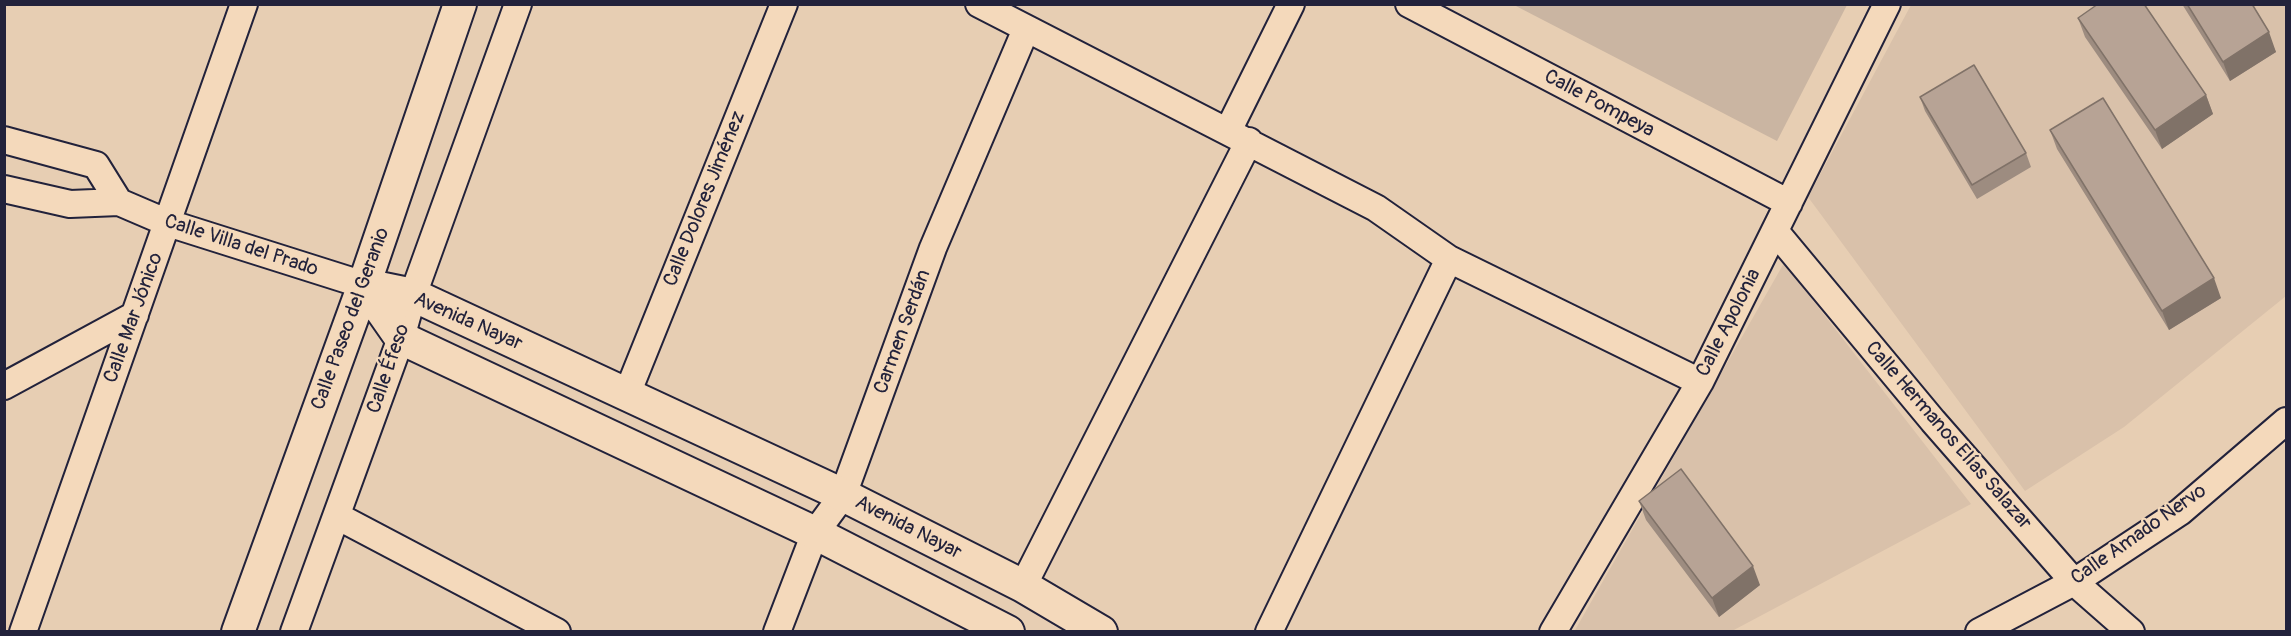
<!DOCTYPE html>
<meta charset="utf-8">
<style>
body{margin:0}
#map{position:relative;width:2291px;height:636px;overflow:hidden;background:#e7ceb3;font-family:Pangolin,sans-serif}
canvas{display:block}
.frame{position:absolute;inset:0;border:6px solid #22223b;pointer-events:none}
</style>
<div id="map">
<canvas width="2291" height="636"></canvas>
<div class="frame"></div>
</div>
<script>
const g = document.querySelector('canvas').getContext('2d');
g.lineJoin = 'round';
function fill(path, color) { g.fillStyle = color; g.fill(path, 'evenodd'); }
const toPath = rows => new Path2D(rows.map(r => 'M' + r).join(''));
function stroke(path, color, width, dash) { g.strokeStyle = color; g.lineWidth = width; g.lineCap = dash ? 'butt' : 'round'; g.setLineDash(dash || []); g.stroke(path); }
function label(font, color, halo, rows, align = 'center') {
  g.font = font + ' Pangolin,sans-serif'; g.lineWidth = 4.5; g.setLineDash([]); g.textBaseline = 'middle'; g.strokeStyle = halo; g.fillStyle = color; for (const [text, x, y, turn = 0] of rows) {
    g.save(); g.translate(x, y); g.rotate((+turn || 0) * Math.PI / 180); g.textAlign = isNaN(turn) ? turn : align; if (halo) g.strokeText(text, 0, 0); g.fillText(text, 0, 0); g.restore();
  }
}
const built = toPath([
 [1911,5,2286,5,2286,296,2124,427,2025,491,1808,197],
 [1784,263,1971,504,1732,631,1574,632]
]);
const green = toPath([
 [1514,5,1847,5,1777,141]
]);
const minor = toPath([
 [979,4,1376,208,1449,259,1700,382],
 [1409,4,1789,203],
 [1228,131,1291,4],
 [4,140,96,165,119,202],
 [4,189,70,204,119,202,168,223,364,285],
 [1775,231,1933,421,2074,582,2131,632],
 [4,386,135,315],
 [627,394,784,4],
 [337,516,557,632],
 [1023,586,1249,141],
 [23,632,244,4],
 [294,632,401,338,413,295,518,4],
 [777,632,815,533,843,495,933,248,1026,29],
 [1269,632,1449,259],
 [1553,632,1700,382,1887,4],
 [1979,632,2074,582,2180,512,2286,421]
]);
const tertiary = toPath([
 [364,285,413,295,843,495,1023,586,1101,632],
 [364,285,401,338,815,533,1008,632],
 [238,632,364,285,460,4]
]);
const wall = toPath([
 [2182,4,2252,4,2276,52,2230,81],
 [2078,18,2206,95,2213,114,2162,149,2085,37],
 [1920,97,2026,153,2031,167,1977,199,1925,111],
 [2050,130,2221,298,2169,330,2057,149],
 [1639,501,1760,585,1719,617,1646,520]
]);
const shadedWall = toPath([
 [2269,32,2276,52,2230,81,2223,62],
 [2206,95,2213,114,2162,149,2155,130],
 [2214,278,2221,298,2169,330,2162,311],
 [1753,566,1760,585,1719,617,1712,598]
]);
const building = toPath([
 [2098,4,2144,4,2206,95,2155,130,2078,18,2098,4],
 [2187,4,2252,4,2269,32,2223,62,2187,4],
 [1974,65,2026,153,1972,185,1920,97,1974,65],
 [2103,98,2214,278,2162,311,2050,130,2103,98],
 [1681,469,1753,566,1712,598,1639,501,1681,469]
]);
const streetNames = [
 ["Calle Pompeya",1599,104,28],
 ["Calle Dolores Jiménez",705,199,-68],
 ["Calle Villa del Prado",241,246,18],
 ["Calle Mar Jónico",134,318,-70],
 ["Calle Paseo del Geranio",351,319,-70],
 ["Avenida Nayar",468,322,24],
 ["Calle Apolonia",1729,323,-63],
 ["Carmen Serdán",903,332,-70],
 ["Calle Éfeso",389,369,-71],
 ["Calle Hermanos Elías Salazar",1948,436,49],
 ["Avenida Nayar",908,528,27],
 ["Calle Amado Nervo",2139,535,-35]
];
fill(built, '#d9c1aa');
fill(green, '#cab5a2');
stroke(minor, '#22223b', 30);
stroke(tertiary, '#22223b', 36);
stroke(minor, '#f4d9bb', 26);
stroke(tertiary, '#f4d9bb', 32);
fill(wall, '#9d8c80');
fill(shadedWall, '#807268');
fill(building, '#b7a395');
stroke(building, '#807268', 1.5);
label('20px', '#22223b', '#f4d9bb', streetNames);
</script>
